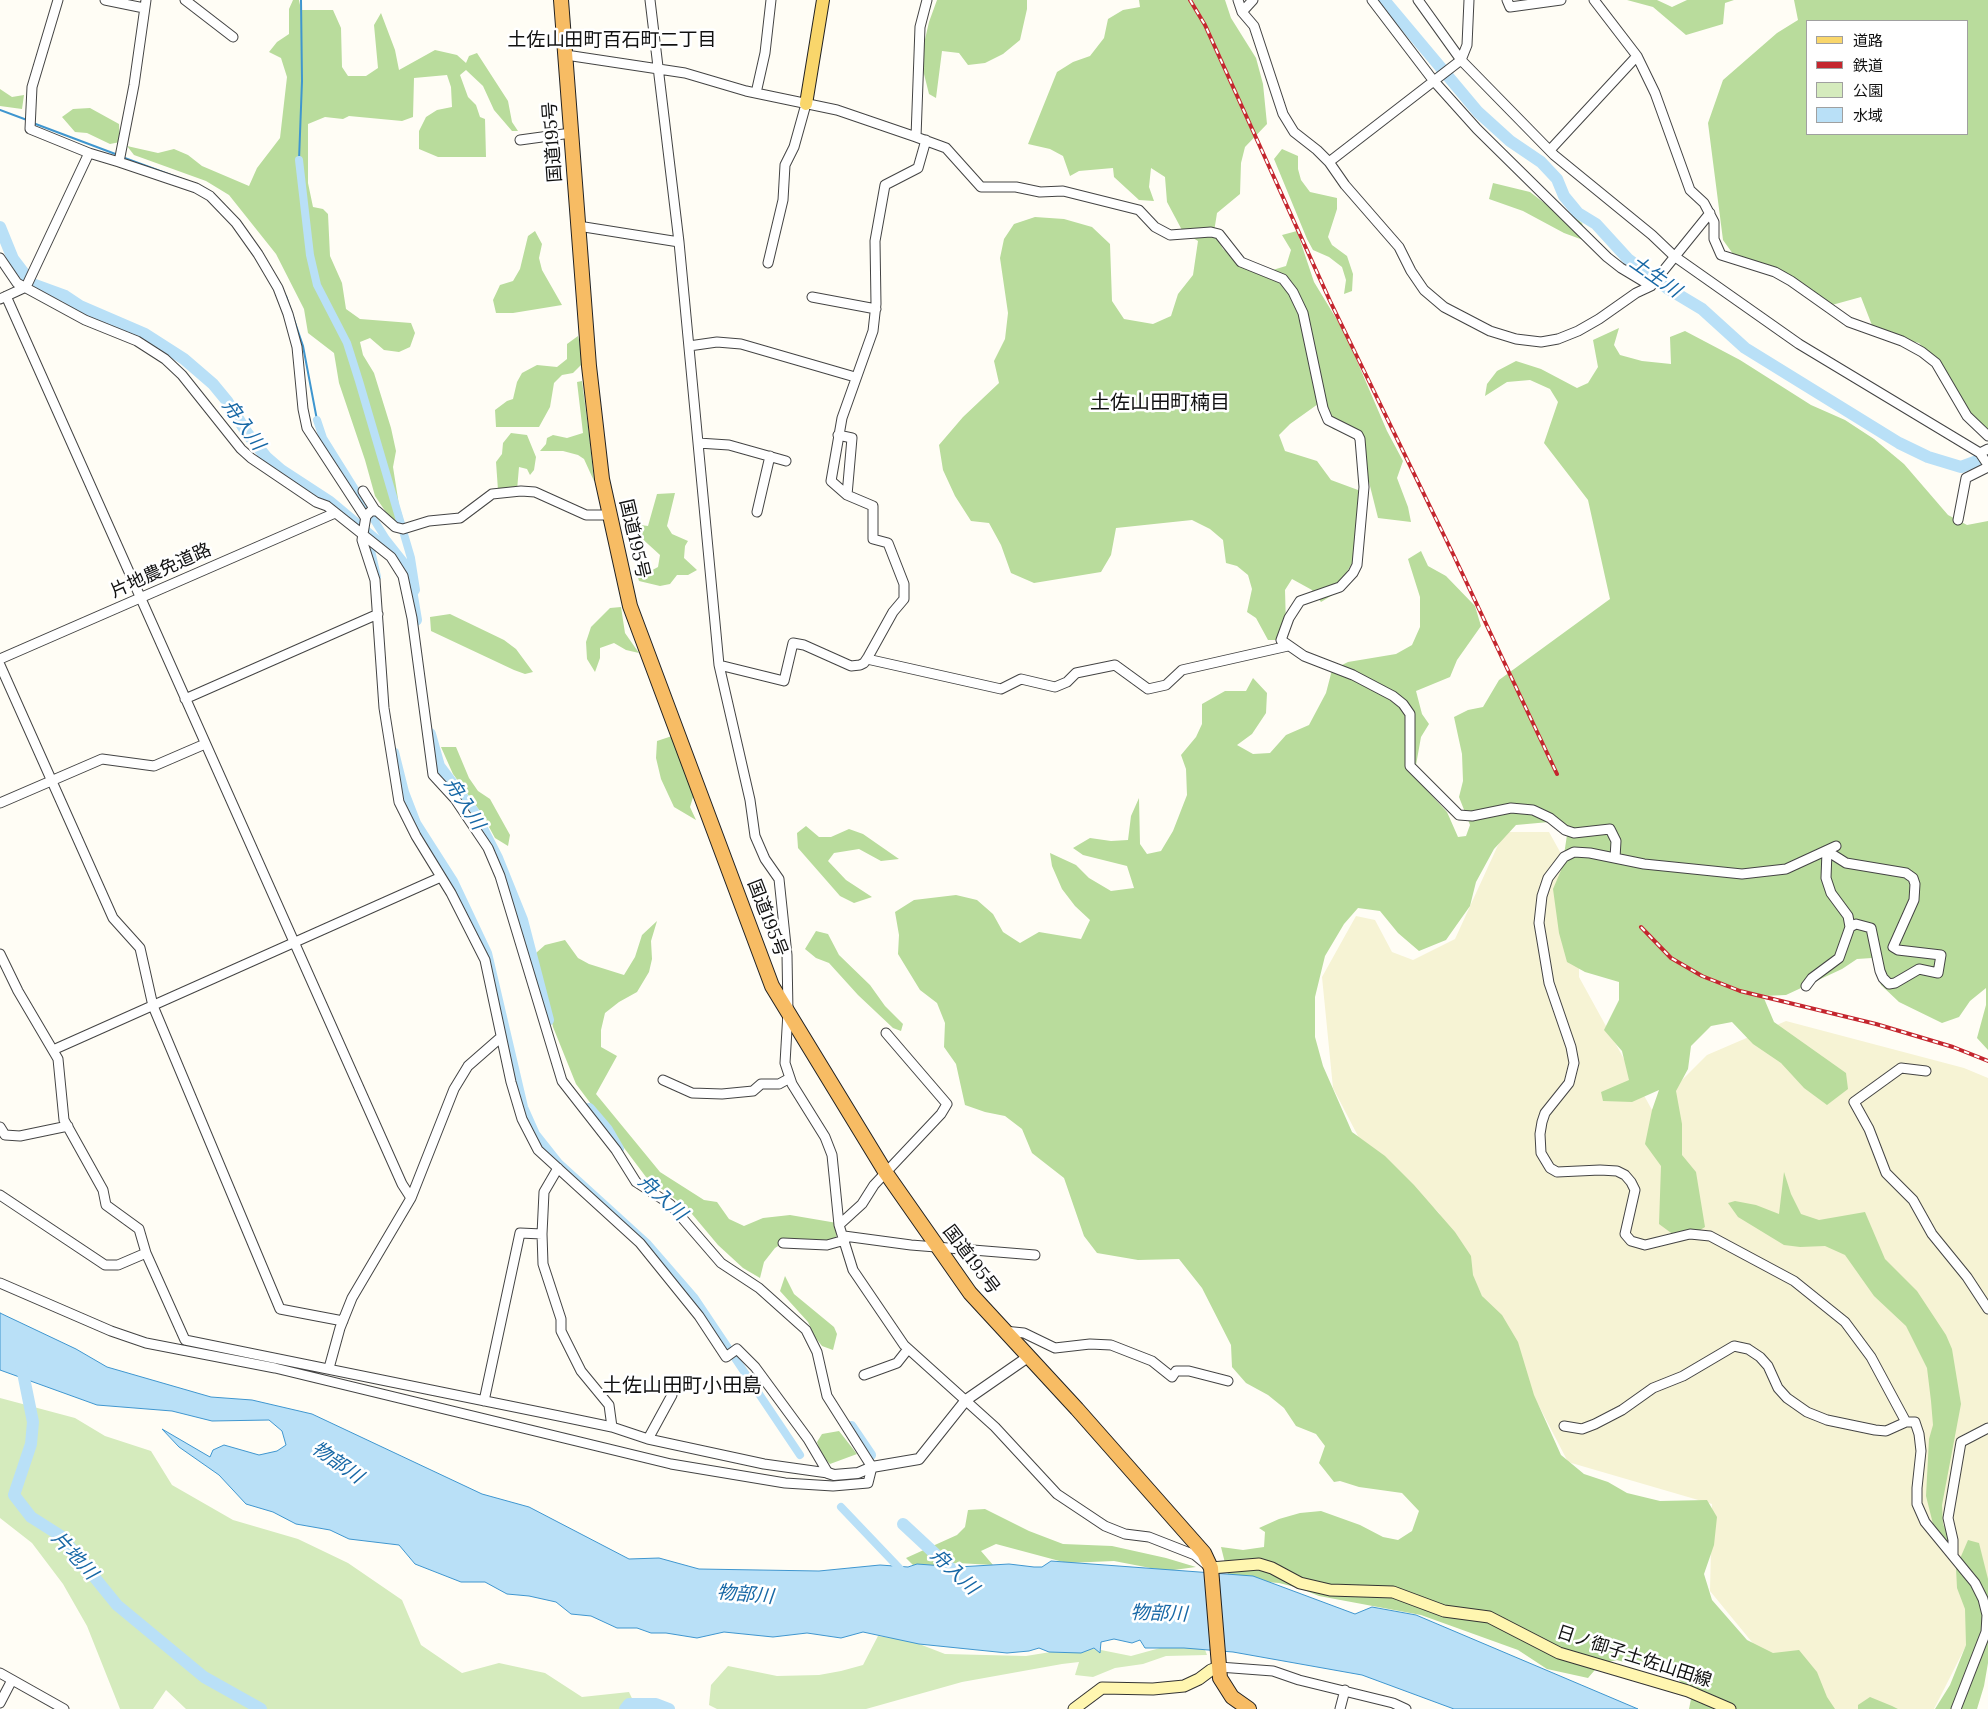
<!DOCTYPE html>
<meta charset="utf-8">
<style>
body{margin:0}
#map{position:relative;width:1988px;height:1709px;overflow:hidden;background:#fffdf5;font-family:Lora,"Noto Sans JP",serif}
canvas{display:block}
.legend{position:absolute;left:1806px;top:20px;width:162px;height:115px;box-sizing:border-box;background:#fff;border:1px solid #a0a0a0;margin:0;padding:6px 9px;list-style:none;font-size:15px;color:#111}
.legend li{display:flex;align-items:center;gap:10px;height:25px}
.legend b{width:25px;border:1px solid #a0a0a0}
</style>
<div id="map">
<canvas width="1988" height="1709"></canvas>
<ul class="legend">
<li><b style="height:6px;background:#f9d66b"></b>道路</li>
<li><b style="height:6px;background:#c4262e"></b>鉄道</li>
<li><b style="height:14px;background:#d5ebbd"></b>公園</li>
<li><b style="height:14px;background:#b9e0f7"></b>水域</li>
</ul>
</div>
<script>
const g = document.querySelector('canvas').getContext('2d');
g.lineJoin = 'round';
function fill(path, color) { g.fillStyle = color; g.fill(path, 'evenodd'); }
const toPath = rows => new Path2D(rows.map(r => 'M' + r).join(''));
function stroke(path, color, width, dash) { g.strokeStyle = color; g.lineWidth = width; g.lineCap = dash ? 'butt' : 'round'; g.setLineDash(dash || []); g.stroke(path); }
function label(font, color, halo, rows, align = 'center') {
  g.font = font + ' Lora,"Noto Sans JP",serif'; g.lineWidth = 5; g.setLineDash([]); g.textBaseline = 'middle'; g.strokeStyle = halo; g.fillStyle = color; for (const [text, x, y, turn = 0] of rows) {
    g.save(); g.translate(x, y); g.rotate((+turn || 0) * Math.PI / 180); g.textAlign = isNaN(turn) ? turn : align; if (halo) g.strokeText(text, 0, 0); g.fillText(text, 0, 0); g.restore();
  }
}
const farmland = toPath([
 [1504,832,1549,832,1579,886,1579,977,1652,1110,1707,1055,1786,1021,1964,1068,1988,1078,1988,1602,1934,1709,1833,1709,1765,1658,1710,1591,1712,1504,1568,1462,1439,1213,1359,1138,1333,1088,1322,977,1356,916,1375,920,1392,952,1413,960,1455,939]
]);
const green = toPath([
 [0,1398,75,1418,105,1436,151,1451,172,1485,233,1520,298,1539,348,1563,402,1600,421,1645,462,1673,499,1663,545,1673,582,1697,629,1692,637,1709,186,1709,166,1690,153,1709,120,1709,87,1626,63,1584,32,1543,0,1518],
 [878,1636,909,1640,945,1654,1026,1656,1063,1650,1096,1649,1131,1656,1171,1645,1204,1647,1207,1655,1166,1656,1143,1664,1115,1668,1093,1677,1075,1675,1079,1662,1062,1664,962,1682,866,1709,717,1709,709,1705,711,1685,728,1666,777,1676,819,1675,841,1671,863,1665]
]);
const forest = toPath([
 [293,0,299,0,301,10,333,10,341,28,342,67,348,76,366,76,378,68,374,25,381,13,395,50,399,70,435,50,457,55,466,63,469,56,477,53,508,101,512,122,518,131,512,131,494,110,483,86,466,70,460,75,468,97,476,105,480,117,485,119,486,157,438,157,419,149,419,131,426,117,437,110,452,107,451,87,447,75,414,78,413,117,402,121,349,116,343,119,325,117,308,124,308,183,313,207,323,209,328,214,330,256,342,283,346,309,360,319,411,323,415,333,410,347,399,352,384,350,370,338,360,342,363,355,374,373,391,428,396,451,393,467,399,505,405,525,394,524,375,496,365,460,339,383,334,353,308,333,304,309,276,254,229,195,206,181,134,155,127,146,158,153,174,149,188,155,202,166,249,186,257,168,280,138,287,77,281,58,269,52,277,42,289,34,289,9],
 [937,0,1027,0,1027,9,1020,40,1003,54,985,63,968,65,959,53,942,51,936,98,929,94,923,70,923,48,929,22],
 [1139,0,1225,0,1231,18,1256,58,1263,84,1267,124,1245,147,1241,163,1240,194,1217,213,1214,232,1223,249,1238,260,1266,272,1286,266,1291,250,1282,235,1297,231,1314,282,1345,333,1387,431,1403,461,1397,478,1408,507,1411,522,1378,518,1366,470,1366,447,1353,435,1333,429,1322,415,1318,404,1290,424,1279,435,1285,451,1317,461,1331,480,1358,490,1363,500,1355,558,1334,594,1321,602,1312,590,1292,579,1285,590,1286,626,1276,640,1268,640,1256,618,1247,612,1252,589,1248,575,1237,566,1226,563,1223,540,1210,529,1192,520,1116,528,1111,555,1101,572,1034,583,1011,573,1001,545,989,523,971,521,955,496,943,470,939,445,963,417,999,383,994,361,1005,339,1008,313,1000,258,1004,239,1014,224,1035,217,1064,219,1092,227,1110,244,1112,301,1124,319,1153,324,1171,316,1178,294,1193,275,1198,241,1183,232,1167,202,1165,177,1151,168,1149,187,1154,201,1139,200,1114,177,1113,168,1079,171,1070,176,1063,156,1050,149,1028,144,1057,72,1073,62,1090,56,1104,38,1108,19,1123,10,1140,7],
 [1627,0,1657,0,1672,7,1687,0,1734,0,1725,3,1723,24,1686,35,1653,7],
 [1794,0,1988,0,1988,436,1978,429,1944,373,1919,343,1875,333,1861,297,1821,308,1803,283,1738,261,1723,240,1708,123,1723,80,1777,33,1798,20],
 [1807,21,1967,21,1967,134,1807,134],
 [0,89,12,97,24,95,22,109,0,106],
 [90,108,119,124,120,142,110,144,87,133,75,132,62,117,73,109],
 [1282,149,1298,156,1298,169,1301,180,1310,192,1337,198,1337,209,1328,237,1332,245,1347,256,1353,274,1352,291,1344,294,1346,280,1342,267,1329,257,1313,250,1307,239,1274,159],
 [1493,183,1530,192,1543,202,1572,215,1582,223,1586,236,1583,240,1564,233,1523,211,1489,199],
 [535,231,542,244,539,258,542,270,562,305,513,313,496,313,493,300,500,285,513,281,520,269,528,236],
 [1619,328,1614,345,1620,355,1642,361,1671,364,1670,337,1685,331,1740,360,1811,405,1845,420,1874,439,1904,464,1948,515,1967,525,1988,521,1988,1050,1977,1038,1986,1005,1986,988,1970,1001,1959,1017,1942,1023,1899,1002,1881,985,1872,958,1857,959,1842,969,1786,995,1763,996,1774,1022,1846,1073,1848,1089,1827,1105,1804,1088,1781,1063,1753,1044,1732,1022,1711,1026,1691,1046,1688,1069,1676,1091,1682,1124,1682,1155,1696,1172,1705,1227,1682,1241,1659,1224,1661,1166,1645,1144,1652,1110,1659,1090,1632,1102,1603,1101,1601,1092,1629,1080,1622,1051,1604,1030,1619,1000,1619,982,1585,972,1567,962,1559,933,1553,889,1562,868,1567,835,1549,822,1516,825,1494,849,1476,882,1470,906,1446,940,1419,951,1398,933,1380,911,1358,908,1344,924,1325,956,1315,997,1315,1037,1323,1066,1352,1132,1385,1156,1414,1185,1455,1232,1471,1256,1473,1275,1482,1296,1502,1315,1518,1342,1534,1395,1561,1455,1584,1474,1608,1482,1627,1493,1660,1501,1707,1500,1717,1517,1714,1545,1704,1574,1712,1600,1747,1640,1773,1653,1799,1650,1817,1672,1827,1697,1835,1709,1689,1709,1692,1694,1677,1678,1617,1660,1600,1664,1588,1678,1547,1669,1518,1650,1421,1615,1319,1596,1299,1588,1279,1583,1229,1579,1221,1547,1243,1550,1264,1547,1265,1532,1259,1528,1279,1519,1300,1513,1321,1511,1360,1525,1383,1537,1398,1540,1412,1531,1419,1511,1402,1493,1359,1487,1340,1481,1334,1482,1319,1463,1325,1446,1316,1434,1296,1426,1284,1408,1268,1395,1246,1383,1232,1367,1231,1345,1202,1288,1179,1259,1138,1260,1097,1253,1084,1236,1064,1178,1032,1153,1022,1129,1005,1116,985,1112,965,1105,956,1064,944,1047,945,1023,937,1003,920,990,898,954,899,935,895,912,914,900,956,895,977,900,993,914,1003,932,1020,943,1039,932,1081,939,1090,920,1075,906,1062,889,1052,866,1050,853,1076,865,1089,878,1111,891,1134,888,1127,866,1083,855,1073,848,1090,838,1111,841,1128,840,1131,816,1139,798,1140,844,1147,854,1161,851,1173,831,1187,795,1186,769,1181,755,1196,737,1202,724,1202,704,1225,691,1246,691,1253,678,1267,693,1266,713,1252,734,1237,745,1253,754,1270,753,1286,735,1309,725,1326,693,1332,670,1348,662,1396,654,1412,645,1420,627,1420,597,1408,559,1421,551,1428,566,1446,576,1475,606,1481,626,1457,660,1450,677,1416,691,1422,714,1429,724,1421,737,1416,765,1423,786,1447,812,1458,837,1466,836,1470,825,1459,797,1463,781,1462,754,1454,717,1468,710,1483,707,1499,680,1610,599,1588,500,1544,443,1558,402,1550,389,1530,380,1507,382,1485,396,1487,384,1497,371,1516,361,1541,369,1577,388,1588,383,1598,367,1593,340],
 [578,336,583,357,581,365,573,373,562,375,554,383,550,407,539,427,496,427,495,410,507,401,513,399,517,382,522,373,537,365,557,367,567,359,567,344],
 [582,381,589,434,594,481,584,459,578,455,563,451,540,451,546,444,547,438,553,435,567,438,583,433,577,382],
 [511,433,527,435,536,457,534,470,530,475,527,469,519,467,517,490,498,490,496,462,502,454,503,443],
 [675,493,667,526,672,534,688,541,685,546,684,558,697,570,688,575,677,575,670,584,660,586,639,581,636,570,647,573,658,567,660,555,625,523,648,526,657,494],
 [621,607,625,633,639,653,626,650,614,643,600,648,600,658,595,672,587,659,586,642,591,627,610,608],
 [450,614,504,640,516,649,533,672,525,674,514,670,431,631,430,617],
 [672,736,694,794,690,807,696,820,674,807,661,779,656,758,657,741],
 [441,747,456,747,469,778,478,791,490,799,510,835,508,846,495,838,482,814,453,774],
 [806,826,819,837,831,837,849,829,863,834,899,859,881,861,859,849,834,853,828,861,846,880,872,897,854,903,840,896,798,848,797,833],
 [657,921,651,941,652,959,649,972,637,992,619,1002,605,1013,601,1030,601,1047,617,1056,596,1094,660,1172,704,1200,717,1202,729,1219,744,1226,763,1218,790,1215,837,1223,836,1243,815,1239,789,1239,775,1248,764,1262,760,1278,743,1268,718,1245,687,1208,646,1177,576,1084,553,1027,536,953,545,945,565,940,578,958,589,964,624,975,635,957,642,935],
 [816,931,828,934,839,955,870,985,885,1006,903,1024,901,1031,893,1028,858,995,829,963,816,958,805,949],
 [1784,1172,1791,1194,1801,1214,1819,1220,1865,1212,1885,1259,1917,1291,1946,1335,1952,1349,1961,1404,1942,1505,1943,1524,1949,1537,1948,1542,1933,1524,1926,1496,1929,1439,1933,1425,1931,1401,1927,1368,1906,1326,1874,1296,1845,1255,1825,1246,1800,1247,1784,1245,1738,1217,1728,1203,1735,1201,1756,1205,1779,1214],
 [785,1276,794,1294,834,1327,837,1334,833,1350,822,1346,815,1337,808,1322,780,1291],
 [839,1431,857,1454,830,1464,822,1456,817,1442,822,1434],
 [985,1509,1029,1531,1063,1544,1112,1546,1166,1558,1196,1567,1166,1571,1114,1561,1067,1563,996,1544,981,1551,993,1565,957,1563,916,1568,906,1558,957,1535,965,1527,968,1510],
 [1968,1540,1979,1543,1988,1579,1988,1663,1984,1686,1977,1709,1935,1709,1950,1685,1966,1645,1965,1609,1957,1588,1956,1568],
 [1870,1697,1892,1706,1898,1709,1858,1709,1858,1705]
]);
const water = toPath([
 [0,1313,76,1349,107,1367,211,1397,252,1400,312,1414,482,1494,529,1507,629,1559,659,1558,699,1569,819,1571,880,1565,908,1567,917,1564,958,1567,1009,1564,1034,1567,1042,1567,1051,1561,1253,1576,1355,1614,1372,1607,1416,1615,1638,1709,1454,1709,1362,1675,1233,1652,1184,1648,1145,1648,1140,1640,1132,1643,1114,1639,1101,1642,1100,1653,1094,1648,1081,1653,1049,1652,1039,1648,1029,1651,1007,1653,919,1644,863,1632,841,1638,807,1633,773,1637,724,1632,697,1638,666,1633,651,1633,637,1628,617,1628,591,1616,571,1614,556,1602,529,1596,507,1594,485,1582,461,1582,415,1564,399,1545,349,1539,330,1530,296,1524,273,1512,246,1504,219,1475,179,1447,162,1429,210,1457,213,1450,224,1445,259,1455,277,1451,286,1445,282,1431,269,1420,212,1421,172,1411,97,1405,0,1370,0,1313]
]);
const stream = toPath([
 [0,110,27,120],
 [33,123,118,155],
 [122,157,190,182],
 [299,160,302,81,301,0],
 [237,218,243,226],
 [286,296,303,346,317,420]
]);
const canal = toPath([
 [299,160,310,255,317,285,347,343,359,381,411,558,416,590,412,596],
 [317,420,323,438,386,539,405,563,409,579],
 [368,537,377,577],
 [395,752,405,792,417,823,454,881,488,953,524,1107,536,1134,559,1163,648,1244,694,1297,800,1455],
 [841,1507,903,1572]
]);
const river = toPath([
 [1384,0,1478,112,1510,141,1541,162,1557,179,1564,196,1578,213,1596,224,1628,259,1667,288,1702,309,1745,348,1899,443,1928,457,1961,467,1988,457],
 [0,227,13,259,32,284,65,296,80,306,145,334,184,359,213,384,227,401,247,433,266,457,281,470,330,502,398,559,404,572,408,591,412,596,416,620],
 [430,734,439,766,474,813,497,858,522,920,548,1020],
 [589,1109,607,1130,618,1149],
 [21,1363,33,1422,31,1444,14,1495,31,1517,61,1536,117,1605,204,1677,261,1709],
 [851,1427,870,1455],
 [903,1524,960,1577],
 [625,1709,629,1704,656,1704,669,1709]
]);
const minor = toPath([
 [58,0,32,87,30,129,89,153],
 [105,0,144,8],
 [185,0,233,37],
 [650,0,679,242,719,665,750,800,755,836,765,859,779,879,787,955,788,1012,785,1063,792,1084,825,1137,832,1155,839,1225,853,1270,904,1345,995,1427,1057,1494,1105,1526,1125,1534,1149,1537,1195,1555,1207,1565],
 [1238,0,1242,12,1254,26,1283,114,1294,132,1317,150,1329,162,1345,185,1399,247,1411,271,1424,290,1444,307,1490,331,1516,339,1541,342,1558,339,1578,331,1599,319,1636,293,1651,286,1710,213],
 [1372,0,1433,80,1477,129,1607,257,1621,268,1651,286],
 [1418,0,1461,60,1554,155,1652,235,1674,256,1799,344,1980,453],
 [1507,0,1510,7,1561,0],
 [1594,0,1637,56,1655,93,1690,190,1704,203,1714,222,1714,239,1721,255,1775,272,1791,281,1849,322,1902,341,1922,352,1936,363,1967,416,1988,436],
 [1242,12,1253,0],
 [566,55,685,73,746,91,837,110,916,137,920,27,927,0],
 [756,93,765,53,771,0],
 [916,137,946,148,981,187,1016,187,1040,192,1063,191,1139,210,1155,227,1170,235,1211,232,1219,234,1241,262,1283,279,1293,292,1303,313,1323,408,1328,420,1358,435,1360,439,1364,487,1357,565,1353,573,1340,587,1300,601,1289,618,1281,640,1304,656,1353,675,1393,696,1403,704,1410,714,1410,766,1459,815,1472,816,1511,808,1533,810,1550,818,1565,830,1574,833,1610,829,1616,841,1615,858],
 [520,140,571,133],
 [1550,150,1637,56],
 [119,162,196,188,210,196,236,223,258,254,278,288,288,314,297,347,303,409,307,428,365,517],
 [1329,162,1461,60,1467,45,1469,0],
 [578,226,679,242],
 [0,258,17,283,85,320,137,341,165,359,182,375,241,449,251,458,316,502,327,506,391,557,403,576,412,618,433,775,455,799,488,848,500,876,562,1081,616,1150,636,1182,670,1204,721,1263,759,1288,806,1330,817,1352,827,1396,872,1467,868,1483,833,1486,785,1483,671,1464,275,1368,146,1343,111,1331,0,1283],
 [768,263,783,200,785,165,794,147,806,104],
 [6,296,402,1184,411,1198],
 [812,297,876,309],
 [0,299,26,287,89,153,119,162,134,85,146,0],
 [689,346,717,342,741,344,855,377],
 [838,435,852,438,847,495],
 [698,443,729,445,786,461],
 [1988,449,1980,453,1988,465],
 [363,491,375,510],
 [757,512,770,456],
 [610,515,586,515,535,492,521,491,492,494,460,518,429,521,403,529,395,527,377,511,371,511,366,516,362,540,375,580,384,708,399,802,416,836,451,893,485,960,511,1082,522,1119,538,1150,640,1243,699,1316,726,1357,737,1349,755,1367,808,1439,828,1473],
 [1958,520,1966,478,1988,467],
 [0,659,335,513],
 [867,659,1001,689,1021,679,1055,687,1067,682,1076,673,1115,665,1148,689,1166,685,1182,670,1288,646],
 [0,665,113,918,140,948,153,1006,280,1309,343,1321],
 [719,665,784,681,793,643,804,645,851,666,860,665,864,663,868,657,893,612,904,599,904,584,888,543,873,539,873,506,847,495,831,481,842,418,873,331,876,304,875,241,885,185,918,168,926,140],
 [185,699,378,614],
 [0,803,102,759,154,766,205,744],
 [1836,846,1786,869,1742,874,1644,864,1590,853,1574,852,1564,857,1548,878,1542,896,1539,923,1549,983,1571,1047,1574,1063,1569,1083,1545,1113,1542,1122,1540,1134,1541,1153,1550,1168,1557,1172,1600,1170,1617,1171,1625,1175,1631,1182,1635,1190,1625,1234,1631,1241,1645,1245,1690,1234,1710,1236,1794,1281,1845,1322,1871,1357,1906,1422],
 [1827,851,1846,863,1906,873,1913,878,1915,884,1914,900,1893,947,1898,950,1941,955,1938,973,1919,969,1895,983,1889,984,1883,978,1880,971,1871,928,1856,924,1850,927],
 [0,954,18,991,58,1059,64,1120,103,1190,106,1205,139,1229,146,1253,185,1340,559,1416,612,1427,648,1439,764,1464,828,1473],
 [1806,986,1812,978,1839,958,1850,927,1848,916,1831,893,1826,878,1827,851],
 [53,1050,441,877],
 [1926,1071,1901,1068,1854,1102,1869,1129,1886,1173,1913,1200,1932,1234,1967,1277,1988,1309],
 [663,1080,692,1093,722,1094,753,1091,761,1084,779,1084,790,1078],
 [0,1127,5,1135,20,1136,68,1126],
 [558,1168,544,1192,542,1234,543,1264,561,1319,561,1331,581,1371,609,1405,612,1427],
 [0,1195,105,1265,118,1265,146,1253],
 [839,1225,862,1204,874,1185,941,1114,947,1104,886,1033],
 [844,1236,911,1245,1035,1255],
 [783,1243,827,1245,845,1240],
 [1004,1331,1024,1333,1055,1348,1090,1344,1111,1345,1152,1361,1172,1377,1176,1371,1189,1371,1228,1381],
 [329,1368,340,1328,352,1298,411,1198,454,1089,468,1066,500,1038],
 [864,1375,897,1363,908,1349],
 [484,1401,520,1233,542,1234],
 [1564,1426,1582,1429,1595,1424,1622,1410,1653,1388,1683,1376,1734,1346,1748,1349,1760,1357,1768,1366,1778,1388,1787,1398,1807,1412,1827,1420,1875,1430,1886,1431,1906,1422,1915,1422,1919,1434,1921,1451,1917,1488,1917,1504,1925,1522,1975,1583,1983,1599,1987,1615,1986,1632,1956,1709],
 [648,1439,672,1395],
 [1953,1556,1953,1540,1948,1518,1961,1442,1988,1428],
 [1219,1667,1273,1671,1299,1680,1393,1703,1406,1709],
 [0,1673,64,1709],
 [0,1703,12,1680],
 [1340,1709,1345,1690]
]);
const tertiary = toPath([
 [828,1473,834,1475,858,1473,872,1467,919,1459,966,1400,1028,1357]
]);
const secondary = toPath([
 [1211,1568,1259,1564,1272,1568,1300,1583,1330,1590,1393,1592,1444,1611,1489,1617,1559,1653,1688,1691,1730,1709],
 [1074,1709,1102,1688,1153,1689,1184,1686,1199,1679,1211,1670,1219,1667]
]);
const primary = toPath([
 [806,104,823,0]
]);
const trunk = toPath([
 [561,0,589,366,602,479,630,606,772,986,886,1173,970,1293,1077,1409,1204,1553,1211,1568,1220,1678,1232,1697,1249,1709]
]);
const rail = toPath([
 [1190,0,1205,25,1330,301,1454,556,1557,774],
 [1641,927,1671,958,1702,976,1740,991,1876,1024,1953,1047,1988,1061]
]);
const streetNames = [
 ["国道195号",553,142,-94],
 ["国道195号",634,539,77],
 ["片地農免道路",161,571,-24],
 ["国道195号",767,918,69],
 ["国道195号",971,1260,53],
 ["日ノ御子土佐山田線",1634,1657,18]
];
const neighbourhoodNames = [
 ["土佐山田町百石町二丁目",612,41]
];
const waterNames = [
 ["土生川",1655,277,35],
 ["舟入川",243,425,54],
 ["舟入川",464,804,57],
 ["舟入川",662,1198,42],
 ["物部川",337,1463,35],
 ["片地川",74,1556,47],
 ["舟入川",954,1572,43],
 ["物部川",745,1595,5],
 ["物部川",1159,1614,2]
];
const quarterNames = [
 ["土佐山田町楠目",1160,403],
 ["土佐山田町小田島",682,1386]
];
fill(farmland, '#f6f3d4');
fill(green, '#d5ebbd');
fill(forest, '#b9dc9c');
fill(water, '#b9e0f7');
stroke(water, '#3f96cf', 1);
stroke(stream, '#3f96cf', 2);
stroke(canal, '#b9e0f7', 8);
stroke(river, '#b9e0f7', 12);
stroke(minor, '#444', 11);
stroke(tertiary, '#444', 12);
stroke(secondary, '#333', 13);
stroke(primary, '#222', 14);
stroke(trunk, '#222', 16);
stroke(minor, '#fff', 9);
stroke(tertiary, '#fff', 10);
stroke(secondary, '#fff6b0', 11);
stroke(primary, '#f9d66b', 12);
stroke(trunk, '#f7bc64', 14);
stroke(rail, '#c4262e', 4);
stroke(rail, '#fff', 2, [5.5]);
label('18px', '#111', '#fff', streetNames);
label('19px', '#111', '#fff', neighbourhoodNames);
label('italic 19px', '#1768a6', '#fff', waterNames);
label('20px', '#111', '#fff', quarterNames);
</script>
